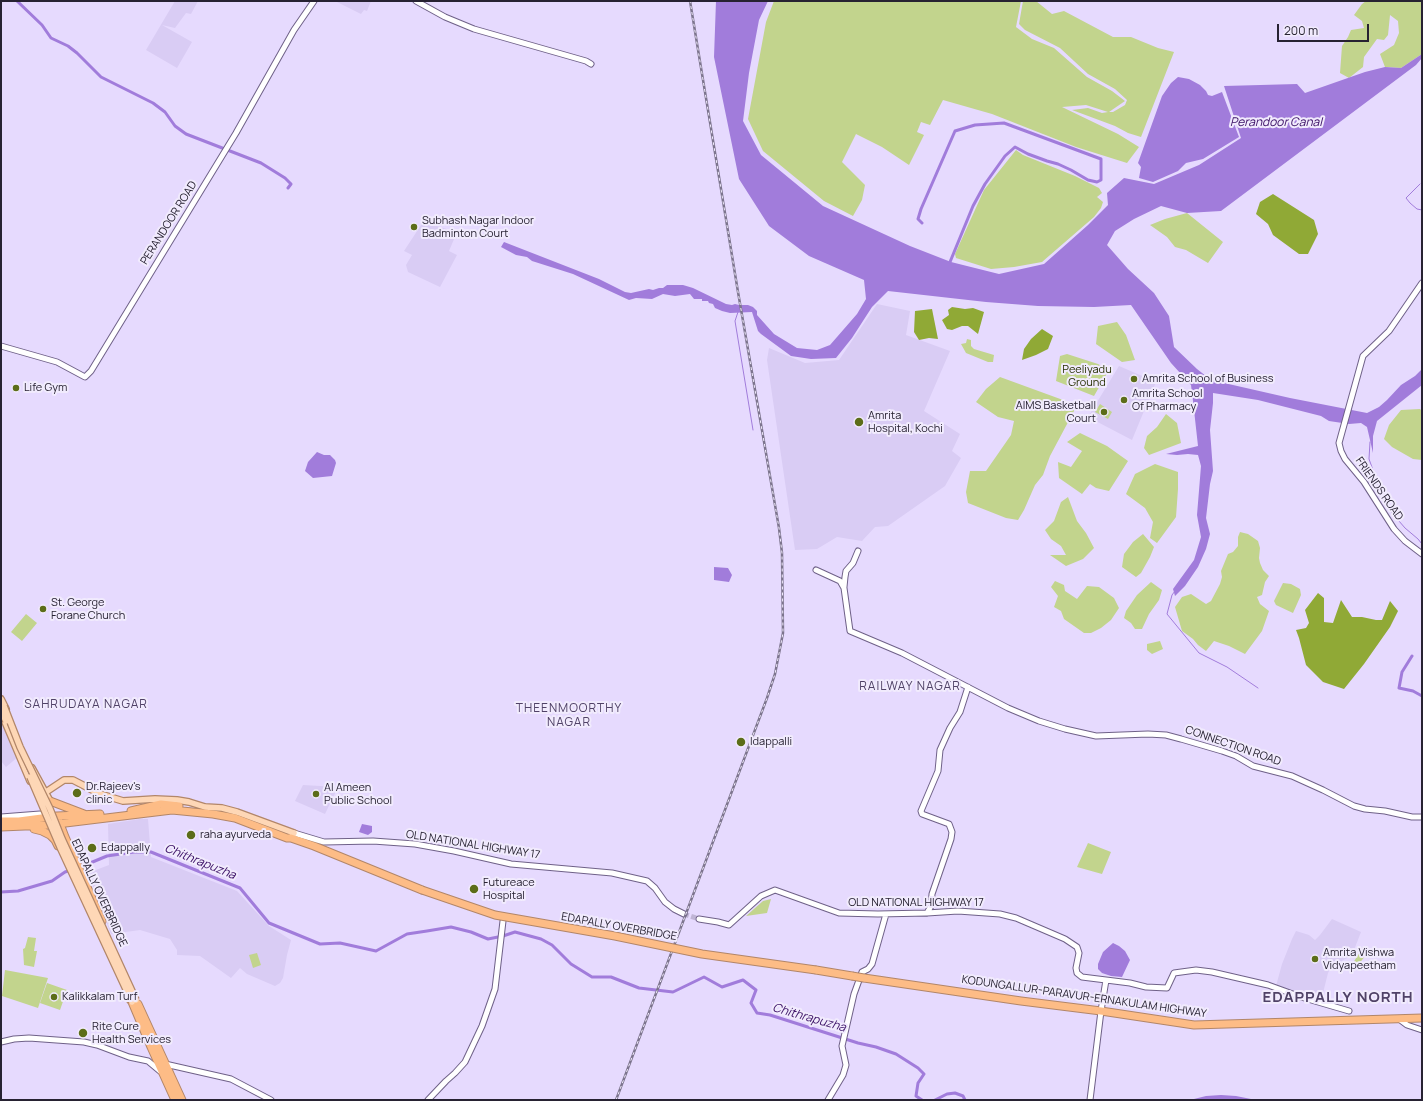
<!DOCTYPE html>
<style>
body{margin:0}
#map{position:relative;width:1423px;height:1101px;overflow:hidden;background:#e6dafe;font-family:Manrope,sans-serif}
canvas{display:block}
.frame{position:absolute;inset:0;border:2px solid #272232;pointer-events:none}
.scale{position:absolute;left:1277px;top:24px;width:92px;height:18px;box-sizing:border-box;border:2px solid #272232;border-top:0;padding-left:5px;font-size:12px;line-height:14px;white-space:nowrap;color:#272232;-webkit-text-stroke:3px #f1ebfd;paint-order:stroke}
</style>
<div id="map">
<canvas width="1423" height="1101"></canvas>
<div class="frame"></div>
<div class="scale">200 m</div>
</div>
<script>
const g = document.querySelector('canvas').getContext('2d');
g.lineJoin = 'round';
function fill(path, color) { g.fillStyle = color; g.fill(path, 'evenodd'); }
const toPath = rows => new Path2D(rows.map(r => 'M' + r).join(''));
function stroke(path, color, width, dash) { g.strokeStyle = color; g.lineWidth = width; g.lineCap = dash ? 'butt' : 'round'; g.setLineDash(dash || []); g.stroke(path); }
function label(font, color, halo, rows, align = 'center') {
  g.font = font + ' Manrope,sans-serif'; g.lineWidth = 4; g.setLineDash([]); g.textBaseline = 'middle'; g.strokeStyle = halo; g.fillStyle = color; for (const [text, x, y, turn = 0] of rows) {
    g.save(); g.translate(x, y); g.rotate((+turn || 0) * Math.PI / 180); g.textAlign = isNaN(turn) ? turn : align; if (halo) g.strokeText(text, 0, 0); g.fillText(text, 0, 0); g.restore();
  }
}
const built = toPath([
 [175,1,198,1,191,14,186,13,175,28,162,25,192,42,177,68,146,50],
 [335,1,371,1,367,11,364,10,361,14],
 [423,222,457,232,449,251,457,255,440,287,408,272,406,265,412,255,404,251],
 [877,304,910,311,906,335,950,351,924,411,960,434,952,451,961,458,945,486,888,526,875,527,862,541,837,537,817,549,795,550,767,360,769,348,805,363,839,360],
 [1119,366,1156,382,1132,440,1088,417],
 [1,715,19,756,6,767,1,761],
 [303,785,338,787,325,814,295,801],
 [140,819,148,819,151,857,237,891,269,926,291,940,287,955,283,978,280,983,275,986,247,974,240,968,231,978,200,956,177,955,177,950,170,939,140,930,111,934,88,873,109,865,108,824],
 [1332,919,1361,932,1354,950,1349,957,1331,967,1328,973,1321,1001,1276,986,1282,964,1292,939,1296,931,1309,935,1315,940,1320,935]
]);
const green = toPath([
 [774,1,1021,1,1016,27,1032,39,1054,48,1087,77,1112,91,1125,101,1109,112,1113,112,1125,105,1127,100,1115,89,1088,74,1060,48,1025,30,1019,24,1023,1,1036,1,1052,14,1064,11,1113,37,1131,37,1158,48,1174,52,1141,137,1128,133,1115,126,1072,110,1088,108,1102,113,1108,112,1086,105,1062,107,1118,134,1139,147,1127,163,1076,147,992,114,943,100,930,125,921,122,917,132,924,135,909,165,882,147,856,134,842,162,865,185,862,200,853,216,824,201,763,151,748,119,766,22],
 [1366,1,1422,1,1422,54,1401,68,1385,67,1380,54,1394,45,1399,33,1398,21,1390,15,1388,35,1384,40,1377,39,1364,57,1363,67,1349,78,1340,73,1342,46,1348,37,1351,30,1364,28,1362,21,1354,15,1362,4],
 [1016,150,1023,155,1075,176,1099,188,1102,193,1097,197,1103,202,1101,208,1094,217,1042,262,1014,267,991,269,956,258,955,254,984,190],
 [1187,213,1223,242,1208,263,1186,250,1175,247,1167,237,1150,225,1165,219],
 [1117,322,1126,335,1135,360,1122,362,1096,344,1098,326],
 [967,339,971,340,971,346,974,349,994,355,993,362,988,362,966,353,961,344,966,343],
 [1067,354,1098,364,1109,370,1094,396,1056,381,1060,356],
 [1000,377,1074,404,1074,411,1050,456,1043,475,1035,485,1024,510,1018,520,1006,518,968,503,966,492,970,471,986,471,1011,435,1014,421,998,417,976,402,986,389],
 [1100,404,1112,412,1108,419,1095,412],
 [1420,409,1422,411,1422,460,1413,459,1392,447,1384,439,1389,425,1401,410],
 [1166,414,1177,423,1181,443,1149,455,1144,448,1147,436,1157,427],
 [1080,433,1107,446,1128,461,1109,491,1096,488,1090,484,1082,494,1059,478,1058,462,1071,467,1082,451,1067,442],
 [1155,464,1178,472,1178,489,1176,517,1157,543,1150,538,1153,522,1145,508,1126,494,1135,474],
 [1068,497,1077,521,1086,533,1094,548,1083,559,1066,566,1050,555,1066,555,1061,546,1051,539,1045,530,1054,521,1061,502],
 [1240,532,1248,534,1258,541,1260,548,1259,558,1260,563,1263,570,1269,576,1265,582,1262,595,1257,597,1260,604,1269,611,1262,631,1245,654,1229,646,1214,641,1206,651,1198,645,1193,639,1182,631,1175,607,1182,597,1191,594,1206,604,1211,601,1220,584,1222,577,1221,571,1228,554,1233,552,1238,546,1238,537],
 [1143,534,1154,547,1150,557,1141,573,1136,577,1122,567,1124,554,1133,542],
 [1055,581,1064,585,1065,591,1077,599,1087,586,1099,587,1114,598,1119,608,1111,620,1101,628,1091,633,1084,633,1064,619,1061,611,1054,607,1058,596,1051,587],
 [1151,582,1162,590,1159,600,1149,614,1142,629,1135,629,1131,623,1124,618,1126,611,1137,595],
 [1283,583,1291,584,1300,589,1301,595,1293,613,1276,605,1274,601],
 [26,614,37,623,22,641,11,632],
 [1160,641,1163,649,1152,654,1147,650,1147,644],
 [1088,843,1111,852,1102,874,1077,867],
 [771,899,767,913,746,916,763,901],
 [28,937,36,938,34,951,37,951,34,967,24,965,23,949,25,948],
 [1363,947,1370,950,1358,965,1353,963],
 [257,953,261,965,253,968,249,955],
 [5,970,48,978,38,1008,2,996],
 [47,983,67,990,60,1010,40,1003]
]);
const forest = toPath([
 [1273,194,1314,220,1318,234,1308,254,1299,254,1273,235,1268,224,1256,214,1260,202],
 [952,307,965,309,973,308,984,312,978,334,968,326,962,326,952,330,947,329,942,320,949,315,948,310],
 [932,309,938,339,929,338,919,340,914,332,915,311],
 [1042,329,1053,336,1048,349,1036,355,1022,360,1024,349,1031,339],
 [1318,593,1324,598,1324,622,1333,623,1341,600,1352,617,1362,617,1376,620,1382,620,1390,601,1398,611,1390,627,1364,664,1344,689,1323,682,1306,665,1299,638,1296,630,1306,628,1309,623,1305,610]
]);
const water = toPath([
 [716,1,768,1,759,20,749,73,743,121,761,155,823,206,910,246,951,262,999,274,1044,264,1088,225,1108,205,1107,193,1124,178,1154,184,1199,165,1241,138,1224,86,1297,84,1305,93,1365,72,1385,67,1401,68,1422,54,1422,58,1416,65,1221,211,1187,213,1161,206,1134,219,1115,231,1107,245,1128,269,1154,293,1169,316,1174,347,1197,369,1211,380,1290,398,1367,413,1379,407,1387,400,1401,385,1415,376,1422,369,1422,385,1377,421,1373,436,1373,453,1367,427,1361,423,1349,424,1329,421,1321,416,1258,400,1213,393,1213,403,1210,430,1213,471,1210,484,1206,518,1210,534,1206,549,1198,567,1185,586,1175,596,1173,589,1194,560,1201,537,1197,515,1201,466,1198,455,1188,454,1177,455,1166,454,1198,446,1193,401,1191,385,1171,363,1131,305,1094,307,1038,306,986,302,888,291,872,307,852,338,836,358,811,359,791,356,761,334,758,331,752,312,730,313,722,311,715,308,713,304,709,303,708,301,702,301,702,299,694,299,690,294,675,296,663,294,652,299,636,298,629,300,573,274,532,261,527,257,516,255,501,247,504,242,599,279,625,292,631,293,649,289,653,290,659,288,663,288,667,285,683,285,693,288,726,304,732,305,735,304,739,305,748,305,753,307,757,311,757,315,774,334,797,348,817,350,830,345,837,337,857,314,866,299,864,280,809,256,769,226,739,179,714,57],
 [1178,77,1189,79,1200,85,1206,91,1208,95,1212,96,1222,92,1239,137,1203,159,1186,163,1178,171,1153,182,1139,178,1141,167,1138,163,1162,96,1171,83],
 [317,452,324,455,330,455,335,460,336,463,332,476,313,478,305,471,308,462],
 [714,567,728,568,732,575,729,582,714,580],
 [362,824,372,826,372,832,368,835,359,832],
 [1113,943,1119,946,1125,951,1130,960,1122,977,1111,976,1102,973,1098,969,1098,964,1103,952],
 [1221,1095,1236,1096,1256,1100,1190,1100,1206,1096]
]);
const stream = toPath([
 [1420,184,1406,198,1410,203,1417,209,1422,210],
 [738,312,735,321,753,430],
 [1370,442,1369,459,1386,506,1405,528,1418,539,1422,544],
 [1175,591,1172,595,1167,614,1199,653,1227,667,1258,688]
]);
const canal = toPath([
 [17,1,42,25,51,38,68,46,77,53,101,77,153,103,165,112,175,126,186,134,261,163,285,178,291,184,288,188],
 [922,223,918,219,921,209,955,131,975,125,1004,123,1101,159,1101,180,1097,182,1088,180,1071,170,1058,164,1047,161,1028,154,1015,147,1005,156,985,184,973,206,950,262],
 [1412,656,1402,672,1399,688,1413,691,1422,696],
 [78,868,107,856,134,852,151,852,240,888,269,923,320,944,340,943,376,951,407,934,427,931,451,927,471,932,488,939,503,936,515,932,541,939,552,945,571,964,592,977,611,977,639,988,673,992,704,977,722,987,743,980,756,990,751,1003,757,1013,770,1015,858,1043,876,1047,896,1054,918,1068,924,1074,918,1083,916,1096,922,1100],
 [1,892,18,891,52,881,65,872,71,870],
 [935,1100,947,1094,955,1093,963,1096,965,1100]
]);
const secondaryTunnel = toPath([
 [684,914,699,919]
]);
const secondary = toPath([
 [416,1,445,17,474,29,586,61,591,64],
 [1422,283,1389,331,1363,356,1339,443,1341,451,1345,459,1364,482,1394,529,1405,541,1422,554],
 [1,346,57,362,85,377,91,371,236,133,294,30,314,1],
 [816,570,840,581,844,588,850,631,902,653,1008,708,1039,721,1065,729,1096,736,1148,734,1166,735,1181,739,1222,751,1236,756,1253,766,1292,776,1323,790,1354,806,1365,809,1385,811,1412,817,1422,817],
 [844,587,845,577,846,571,853,563,858,551],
 [1,817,40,814],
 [294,833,324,842,373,841,415,844,454,851,511,864,612,873,647,881,655,888,665,902,674,909,684,914],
 [927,913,931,906,932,894,951,839,952,832,949,824,922,814,921,811,938,771,940,750,950,728,960,712,968,687],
 [699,919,718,922,729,925,761,896,775,890,839,913,878,914,927,913,958,911,1000,914,1016,918,1065,939,1077,947,1079,953,1076,968,1077,973,1082,977,1106,980,1101,1011,1090,1100],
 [1106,980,1130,983,1146,987,1167,988,1174,973,1196,970,1212,972,1268,985,1301,997,1349,1011],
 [1399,1019,1407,1025,1422,1030],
 [1,1042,14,1039,29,1038,84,1042,97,1045,129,1057,148,1061,160,1071],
 [165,1064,231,1079,271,1100],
 [428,1100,446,1081,455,1073,465,1062,482,1026,495,989,503,921],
 [828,1100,843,1075,846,1065,842,1046,854,994,862,972,868,969,872,964,886,914]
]);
const primary = toPath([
 [1,699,6,709],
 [3,717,30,781],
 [32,768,50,801],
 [46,792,64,780,73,780,100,794,123,801,155,799,177,800,189,802,205,807,222,808,237,812,294,833,291,838]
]);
const highway = toPath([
 [50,801,84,814],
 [131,811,161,804,179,806],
 [57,816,65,837,102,921],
 [1,821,19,821,57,816,100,814],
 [1,827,49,825,172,810,213,814,235,818,287,838,291,838,314,846,422,890],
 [34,829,42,831,50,835,55,840,58,846],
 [816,970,852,976],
 [864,978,1021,1001,1101,1011,1194,1025,1422,1018],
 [128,997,132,1002,151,1047,175,1100],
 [138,1004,182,1100]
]);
const rail = toPath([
 [1,707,69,864],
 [616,1100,767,698,775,674,783,633,782,553,779,528,738,292,690,1]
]);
const primaryBridge = toPath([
 [4,706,20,747,50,809,62,839,136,1000],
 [1,711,6,721],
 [30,777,60,847,132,1002]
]);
const highwayBridge = toPath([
 [422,890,495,915,615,936,702,954,816,970],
 [852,976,864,978]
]);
const markers = [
 [414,227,4,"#5c6d19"],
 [1134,379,4,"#5c6d19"],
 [16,388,4,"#5c6d19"],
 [1124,400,4,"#5c6d19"],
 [1104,412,4,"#5c6d19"],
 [859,422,5,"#5c6d19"],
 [43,609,4,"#5c6d19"],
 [741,742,5,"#5c6d19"],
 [77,793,5,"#5c6d19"],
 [316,794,4,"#5c6d19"],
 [191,835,5,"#5c6d19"],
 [92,848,5,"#5c6d19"],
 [474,889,5,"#5c6d19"],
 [1315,959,4,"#5c6d19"],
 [54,997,4,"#5c6d19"],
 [83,1033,5,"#5c6d19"]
];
const poiNames = [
 ["Subhash Nagar Indoor",422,221],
 ["Badminton Court",422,234],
 ["Amrita School of Business",1142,379],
 ["Life Gym",24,388],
 ["Amrita School",1132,394],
 ["Of Pharmacy",1132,407],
 ["AIMS Basketball",1096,406,"right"],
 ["Court",1096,419,"right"],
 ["Amrita",868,416],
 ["Hospital, Kochi",868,429],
 ["St. George",51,603],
 ["Forane Church",51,616],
 ["Idappalli",750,742],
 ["Dr.Rajeev's",86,787],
 ["clinic",86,800],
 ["Al Ameen",324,788],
 ["Public School",324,801],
 ["raha ayurveda",200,835],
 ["Edappally",101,848],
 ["Futureace",483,883],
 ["Hospital",483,896],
 ["Amrita Vishwa",1323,953],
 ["Vidyapeetham",1323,966],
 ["Kalikkalam Turf",62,997],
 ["Rite Cure",92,1027],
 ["Health Services",92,1040]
];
const streetNames = [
 ["PERANDOOR ROAD",169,223,-58],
 ["FRIENDS ROAD",1379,489,55],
 ["CONNECTION ROAD",1233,746,19],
 ["OLD NATIONAL HIGHWAY 17",473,845,9],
 ["EDAPALLY OVERBRIDGE",99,893,65],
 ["OLD NATIONAL HIGHWAY 17",916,903],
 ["EDAPALLY OVERBRIDGE",619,927,10],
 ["KODUNGALLUR-PARAVUR-ERNAKULAM HIGHWAY",1084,997,8]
];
const parkNames = [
 ["Peeliyadu",1087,370],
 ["Ground",1087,383]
];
const waterNames = [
 ["Perandoor Canal",1276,123],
 ["Chithrapuzha",200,862,22],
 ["Chithrapuzha",809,1018,16]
];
const neighbourhoodNames = [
 ["RAILWAY NAGAR",910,687],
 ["SAHRUDAYA NAGAR",86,705],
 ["THEENMOORTHY",569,709],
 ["NAGAR",569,723]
];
const districtNames = [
 ["EDAPPALLY NORTH",1338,998]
];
fill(built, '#d9ccf4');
fill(green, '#c2d48d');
fill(forest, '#90a936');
fill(water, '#a17cdb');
stroke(stream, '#a17cdb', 1);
stroke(canal, '#a17cdb', 3);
stroke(secondaryTunnel, '#c0b5d5', 5, [5, 2.5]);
stroke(secondary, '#6f6188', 7);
stroke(primary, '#b28669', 8);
stroke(highway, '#b28669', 9);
stroke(secondary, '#fff', 5);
stroke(primary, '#fed7b6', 5.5);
stroke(highway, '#fdbc86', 7);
stroke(rail, '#7c748d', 2.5);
stroke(rail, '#f1ebfd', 1, [3]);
stroke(primaryBridge, '#b28669', 8, []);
stroke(highwayBridge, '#b28669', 9, []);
stroke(primaryBridge, '#fed7b6', 5.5);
stroke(highwayBridge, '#fdbc86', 7);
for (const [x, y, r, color] of markers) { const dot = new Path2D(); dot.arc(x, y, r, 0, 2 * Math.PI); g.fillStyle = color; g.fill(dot); stroke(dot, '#f1ebfd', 1.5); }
label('11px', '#272232', '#f1ebfd', poiNames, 'left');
label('11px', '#272232', '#f1ebfd', streetNames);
label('11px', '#252e00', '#f1ebfd', parkNames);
label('italic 12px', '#3a0f65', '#f1ebfd', waterNames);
g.letterSpacing = '1px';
label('12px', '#504267', '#f1ebfd', neighbourhoodNames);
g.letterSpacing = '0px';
g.letterSpacing = '1px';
label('bold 15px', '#504267', '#f1ebfd', districtNames);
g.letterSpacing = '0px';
</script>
